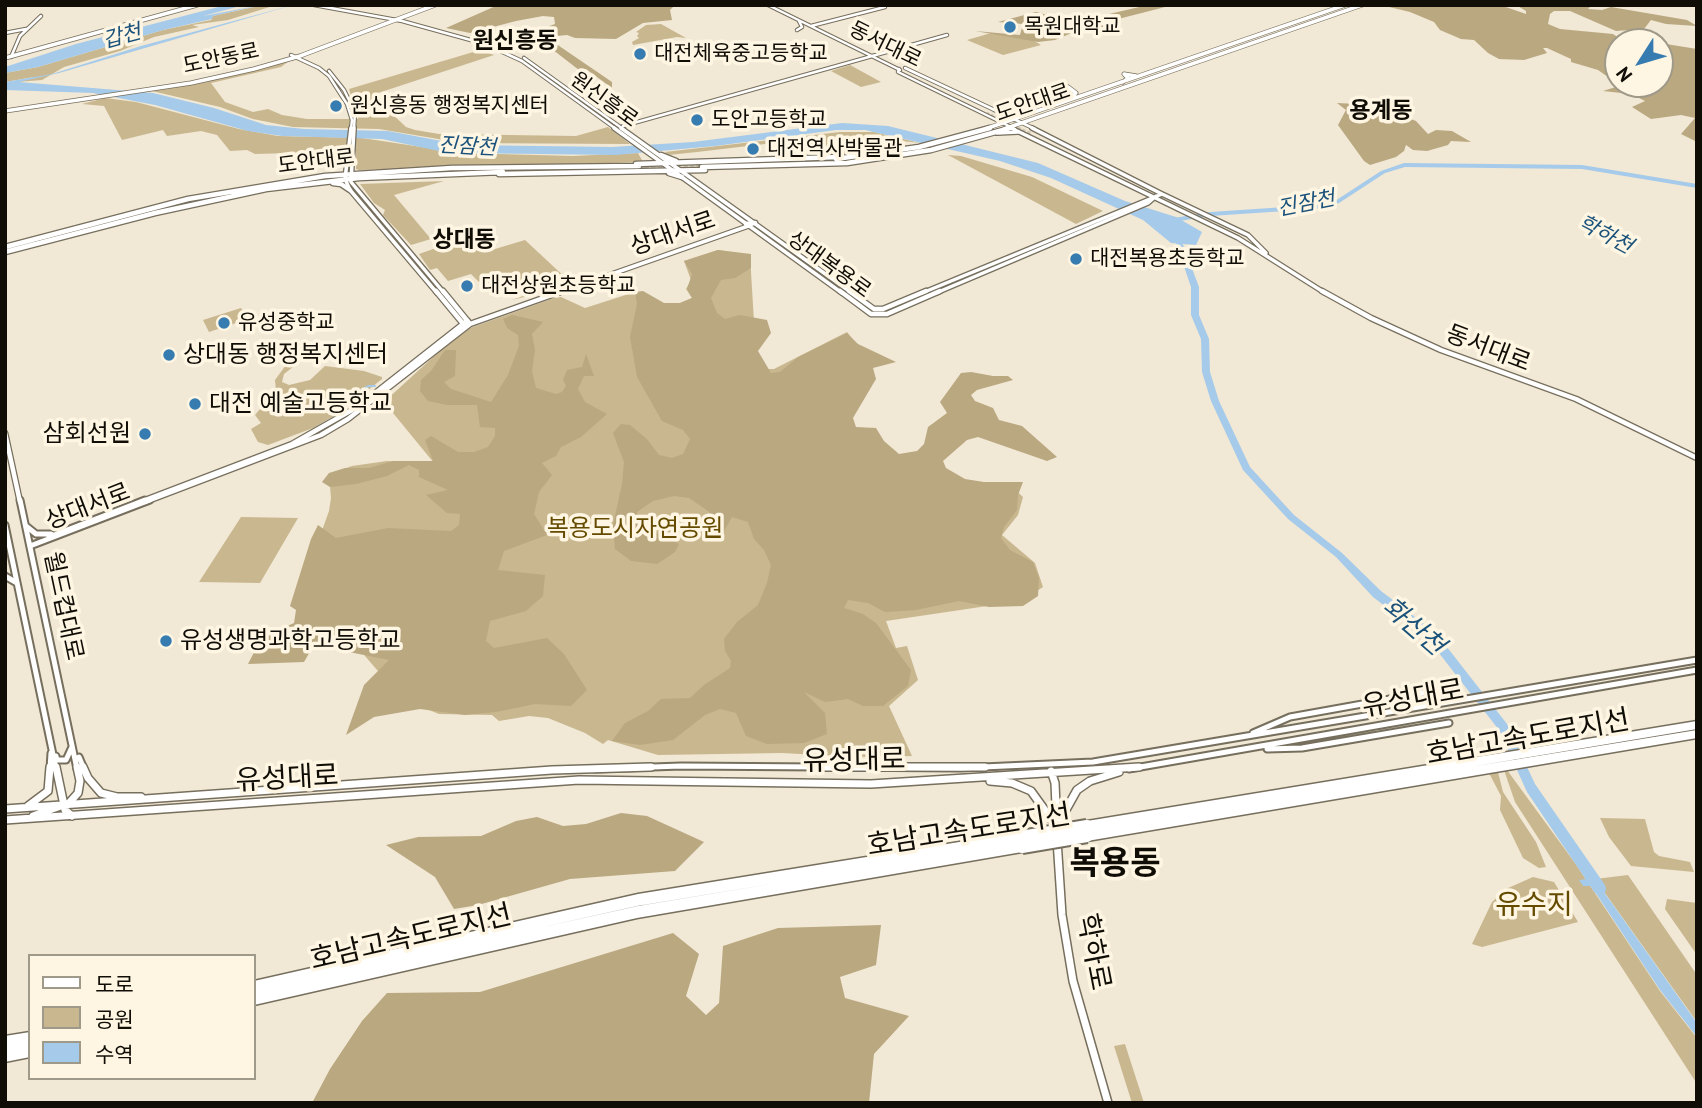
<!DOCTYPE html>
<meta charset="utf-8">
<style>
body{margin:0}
#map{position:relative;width:1702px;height:1108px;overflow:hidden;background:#f1e8d5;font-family:"PT Sans","Noto Sans KR",sans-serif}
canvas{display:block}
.frame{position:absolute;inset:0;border:7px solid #100d07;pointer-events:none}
.legend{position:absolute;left:28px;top:954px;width:228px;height:126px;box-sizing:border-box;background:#fef6e2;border:2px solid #9f998a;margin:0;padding:9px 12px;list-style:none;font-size:21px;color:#100d07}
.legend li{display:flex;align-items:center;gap:14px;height:35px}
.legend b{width:35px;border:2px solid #9f998a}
.north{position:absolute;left:1604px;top:28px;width:70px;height:70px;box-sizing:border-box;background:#fef6e2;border:2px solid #9f998a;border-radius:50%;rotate:233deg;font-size:19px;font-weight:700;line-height:28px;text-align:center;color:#100d07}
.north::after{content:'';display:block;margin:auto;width:24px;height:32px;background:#377cb1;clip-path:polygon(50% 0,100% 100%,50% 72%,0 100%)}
</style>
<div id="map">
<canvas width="1702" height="1108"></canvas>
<div class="frame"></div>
<ul class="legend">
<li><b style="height:9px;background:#fff"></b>도로</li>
<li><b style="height:19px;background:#c9b78f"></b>공원</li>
<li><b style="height:19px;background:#a6cae9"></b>수역</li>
</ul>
<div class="north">N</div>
</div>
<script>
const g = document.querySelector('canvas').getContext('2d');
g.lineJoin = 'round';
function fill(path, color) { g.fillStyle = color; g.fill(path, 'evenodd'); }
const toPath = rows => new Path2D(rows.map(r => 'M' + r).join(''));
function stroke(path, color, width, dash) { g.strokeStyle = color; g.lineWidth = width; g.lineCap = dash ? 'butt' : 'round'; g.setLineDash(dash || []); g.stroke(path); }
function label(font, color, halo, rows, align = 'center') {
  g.font = font + ' "PT Sans","Noto Sans KR",sans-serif'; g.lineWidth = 7; g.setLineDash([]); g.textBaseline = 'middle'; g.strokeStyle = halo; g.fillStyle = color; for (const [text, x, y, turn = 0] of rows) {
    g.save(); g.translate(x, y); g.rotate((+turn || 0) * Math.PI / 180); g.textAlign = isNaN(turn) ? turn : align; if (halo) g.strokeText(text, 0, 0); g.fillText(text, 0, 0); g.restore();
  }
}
const green = toPath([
 [263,5,276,5,228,20,192,25,199,27,154,37,120,51,64,67,42,80,17,82,34,77,5,82,5,73,38,67,163,30,211,20,213,16],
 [661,24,686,38,677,37,633,45,632,42,639,38,637,36,639,33,636,32,646,25],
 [991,33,1031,39,1041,45,1003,55,967,40],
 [480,50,494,55,372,95,406,127,415,130,439,134,576,136,608,127,630,144,462,143,379,129,293,127,253,119,220,107,152,91,289,61,281,67,211,83,225,102,253,112,268,109,282,115,307,119,358,119,349,89],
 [850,65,881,82,861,87,831,71],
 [105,98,136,102,239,129,278,136,362,138,461,153,573,156,638,153,643,162,359,170,356,169,356,151,255,154,247,150,230,151,217,135,201,131,167,136,163,130,122,140,104,106,82,104],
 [840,132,874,132,920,143,902,141,902,144,910,146,890,150,888,145,883,146,887,150,838,156,787,159,787,154,811,155,834,152,814,153,807,139,697,152,668,155,665,152],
 [948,155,961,156,1032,177,1103,211,1076,224],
 [444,181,394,195,431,239,411,245,383,215,385,210,374,203,360,184],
 [470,236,485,252,525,240,569,281,540,293,512,300,548,287,538,277,497,291,486,280,479,282,471,274,448,281,437,268,430,270,419,254],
 [718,250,750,255,754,322,750,355,767,369,774,369,847,332,868,359,841,421,849,449,939,459,944,468,972,486,1009,484,1023,497,1018,515,1002,535,1035,563,1043,587,1021,601,886,621,896,648,907,646,918,680,889,706,912,756,856,757,782,753,658,755,608,740,603,744,585,733,548,718,529,716,499,721,492,715,439,714,402,699,359,649,317,650,293,639,310,564,329,511,331,498,329,474,352,466,387,461,434,463,384,402,442,349,470,328,554,298,561,297,585,308,635,292,643,292,663,303,680,303,692,298,686,289,691,280,684,261],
 [241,308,248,319,209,332,203,320],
 [281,351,298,363,284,374,282,382,289,385,310,380,325,366,364,371,382,377,382,379,339,413,313,428,268,445,258,442,251,429,261,423,255,415,276,390,275,380,286,365],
 [241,517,298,518,260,583,199,582],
 [1504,770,1507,770,1575,863,1660,991,1697,1038,1697,1084,1515,802],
 [1498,772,1503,792,1536,842,1546,867,1539,868,1523,858,1500,810,1501,796,1489,773],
 [1600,818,1645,819,1654,852,1659,856,1690,862,1694,872,1631,866,1609,837],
 [1628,875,1697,975,1697,1022,1595,879],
 [1533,877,1554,882,1578,922,1482,947,1472,944,1492,902,1506,889],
 [1667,899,1697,903,1697,955,1665,909],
 [1125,1044,1144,1103,1132,1103,1114,1046]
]);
const forest = toPath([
 [498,5,675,5,670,10,672,20,643,23,616,39,575,38,567,35,546,37,612,82,612,88,586,69,579,70,548,46,534,39,510,47,502,44,555,24,554,17,543,16,516,21,470,33,446,28],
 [1148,5,1173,5,1122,18,1110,22,1107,27,1074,32,1055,40,1038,42,975,31,1020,35,1023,24,998,22,1036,12,1051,16,1046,24,1048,25,1043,28,1056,31,1084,25,1109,14],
 [1500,5,1526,14,1526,11,1516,5,1592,5,1588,9,1602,10,1611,7,1687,20,1697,26,1666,24,1651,20,1644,29,1616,31,1570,11,1554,11,1550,14,1548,24,1560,29,1613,34,1625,42,1618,42,1618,84,1598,70,1571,62,1571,59,1547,48,1543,48,1547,53,1524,60,1499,59,1488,53,1474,40,1461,39,1440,30,1434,22,1410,12,1385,6],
 [1660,43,1697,49,1697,142,1681,134,1695,118,1681,115,1651,119,1632,107,1645,101,1631,94,1603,91,1619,86,1618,84,1660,84],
 [1360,97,1380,106,1387,102,1403,104,1404,106,1393,106,1412,113,1403,116,1416,121,1428,134,1436,130,1452,131,1471,142,1451,141,1448,145,1427,151,1413,150,1406,145,1404,151,1396,157,1370,165,1364,161,1338,125,1346,110,1337,103,1358,104],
 [718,250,751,254,751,268,735,278,721,280,711,298,717,313,725,319,740,315,767,320,771,333,758,351,771,373,780,372,798,357,847,333,858,344,896,362,873,368,876,379,853,418,856,427,876,428,884,441,899,454,917,451,924,444,928,427,947,413,940,402,961,373,971,372,993,376,1008,376,1013,380,977,390,971,395,975,401,993,408,999,420,1022,426,1057,457,1047,461,978,437,967,440,943,461,946,468,965,479,984,482,1023,482,1018,495,1017,510,1004,527,1001,538,1010,550,1033,562,1039,578,1038,596,1023,606,989,607,959,601,916,610,885,612,868,603,848,600,844,608,863,614,876,623,911,670,908,686,883,706,863,706,848,699,825,702,804,692,825,713,827,734,804,743,767,744,746,736,736,713,720,709,705,715,673,740,640,745,612,741,625,723,648,711,661,699,690,698,704,685,730,668,731,661,725,651,724,639,737,622,758,605,767,583,771,565,764,550,754,539,748,522,732,517,724,531,708,511,689,498,674,496,653,501,637,512,639,524,679,544,675,552,657,564,631,561,615,549,613,525,622,484,624,462,613,433,621,424,630,425,647,439,659,455,672,458,683,454,690,439,683,430,662,421,637,377,630,337,637,304,635,292,643,291,664,303,680,303,692,298,687,289,692,274,684,261],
 [512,315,543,322,532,334,535,350,532,371,536,388,556,394,562,392,566,386,563,380,567,370,582,367,586,354,594,376,584,376,578,389,585,402,607,414,581,437,561,447,556,456,542,463,552,475,539,492,534,514,547,535,504,551,498,570,545,575,543,596,526,611,490,621,486,641,494,648,547,638,564,654,587,690,571,706,535,704,496,712,465,715,420,709,374,717,346,735,364,685,389,660,324,647,312,648,304,662,248,664,262,637,294,623,296,610,290,606,311,539,318,525,336,538,388,528,451,531,459,525,460,514,447,513,426,495,448,490,419,477,419,470,409,465,387,476,356,484,330,487,322,482,329,473,345,468,369,468,393,461,433,461,425,440,431,436,458,452,474,452,488,447,495,436,495,428,480,427,477,405,447,405,428,401,420,391,421,380,431,371,445,350,456,350,455,376,444,382,451,389,491,402,508,375,519,346,518,335,507,328,503,319],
 [621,813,647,816,704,842,675,871,570,879,478,905,454,909,435,877,386,845,418,837,481,836,516,821,537,817,563,826,586,824],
 [881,925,876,965,840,977,845,998,909,1016,874,1054,869,1103,312,1103,330,1069,362,1021,387,993,480,992,673,933,699,954,686,996,706,1015,719,1003,723,946,778,928]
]);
const water = toPath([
 [226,5,244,5,203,16,262,5,213,16,212,19,163,30,38,67,5,73,5,67,76,44],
 [293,5,59,73,19,82,153,93,214,108,266,125,304,129,388,131,463,145,612,147,693,142,842,123,888,126,1038,163,1125,201,1176,217,1202,232,1196,245,1171,243,1143,220,1051,178,1000,161,865,130,836,130,715,146,616,155,461,153,439,151,382,139,282,136,248,131,155,105,93,93,5,90,5,82,52,74,141,46],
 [1594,878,1697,1023,1697,1037,1660,990,1591,886,1583,886,1579,880]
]);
const stream = toPath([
 [312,410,338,402,369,386,375,386]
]);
const river = toPath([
 [199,12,203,13,201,17,166,29,162,28,197,15,199,12],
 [1404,163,1582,165,1697,184,1697,188,1582,169,1405,167,1385,173,1339,203,1316,209,1210,216,1168,223,1165,221,1168,219,1210,212,1316,205,1335,201,1381,171,1404,163],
 [1176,232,1179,234,1199,287,1199,315,1209,339,1210,372,1219,401,1250,467,1294,515,1342,553,1381,591,1436,633,1507,724,1535,784,1605,885,1606,889,1605,893,1600,895,1595,893,1527,792,1499,730,1428,639,1373,597,1336,557,1288,519,1243,470,1211,401,1202,372,1201,339,1191,315,1191,287,1173,234,1176,232]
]);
const tertiaryTunnelFar1 = toPath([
 [993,111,1020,125],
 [987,113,1021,129]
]);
const tertiaryTunnel = toPath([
 [1017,128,1031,134]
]);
const secondaryTunnel = toPath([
 [638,169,702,167]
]);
const tertiaryFar4 = toPath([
 [314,5,402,21,485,44,522,61,616,129],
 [768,5,900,70],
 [811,26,885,7],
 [797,30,802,27,799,21],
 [5,33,26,29],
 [291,55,319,68,329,76,347,104,352,120,351,129],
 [11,57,20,36,41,16],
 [524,58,623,129],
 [905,68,1035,129],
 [899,69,898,72,1015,129],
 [329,71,344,90,355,112,354,129],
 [623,126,947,35]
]);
const tertiaryFar3 = toPath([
 [351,128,345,179,350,190,437,293],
 [354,128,351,182,444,293],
 [614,128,842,293],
 [621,128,852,293],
 [1011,128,1238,238,1325,293],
 [1032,128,1162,194],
 [997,133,1018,132],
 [1160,193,1248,235,1266,253],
 [558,293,751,225],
 [922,293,1162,194],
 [936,293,1148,203,1156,196]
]);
const tertiaryFar2 = toPath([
 [436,291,465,326],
 [443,291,470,324],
 [840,291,871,314,887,314,940,291],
 [849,291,874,309,883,309,926,291],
 [1322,291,1371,318,1441,350,1576,399,1697,458],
 [374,394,463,324],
 [5,433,20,502],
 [140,502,292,444,352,410],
 [145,502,321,435,348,419,470,324,563,291]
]);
const tertiaryFar1 = toPath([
 [20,500,77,769],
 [5,525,56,769],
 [26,526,36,534,51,534],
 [49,537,145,500],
 [30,546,150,500],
 [5,576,17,583],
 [1253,733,1290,717,1429,692],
 [1267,749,1302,748,1449,723],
 [56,756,57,760,66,760,72,747],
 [79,757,84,769],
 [50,769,51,753],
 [595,769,681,766,961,768,1093,762,1697,660],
 [1129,769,1697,670]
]);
const tertiary = toPath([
 [56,767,65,810,72,816],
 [83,767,88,778,101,793,117,797,141,797],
 [811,767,985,767],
 [1051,771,1055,783,1057,830],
 [990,781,1012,783,1031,791,1057,827],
 [28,806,48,791,50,767],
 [5,809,552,770,651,767],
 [33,816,69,803,78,793,80,781,77,767],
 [5,820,579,780,871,784,1139,767],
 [1058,824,1077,790,1090,781,1119,772],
 [1057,840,1062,915,1073,981,1108,1103]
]);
const secondaryFar2 = toPath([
 [1123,82,1128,78,1124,74,1136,76],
 [1068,87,1076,93,1070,99],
 [5,111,191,83,254,69,300,56,435,5],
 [985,129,1345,5],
 [1004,129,1362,5]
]);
const secondaryFar1 = toPath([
 [661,155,676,161],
 [836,159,919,147,990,128],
 [636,164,839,157],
 [702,167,847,163,931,150,1010,128],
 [669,173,682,177],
 [499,174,705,170],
 [333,183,341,184,350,190],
 [746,224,755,223],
 [5,247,188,199,325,176,452,168,639,166],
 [5,252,155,213,266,189,359,178,503,172]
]);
const secondary = toPath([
 [463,324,467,321]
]);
const primary = toPath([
 [5,58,197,5]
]);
const motorway = toPath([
 [1697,721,1697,729,1470,767,1697,730,1697,738,1087,841,1083,840,1081,836,1083,832,1087,831,1083,830,1081,826,1083,822,1087,821,1697,721],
 [1021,832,1025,833,1027,837,1025,841,1022,842,1026,843,1028,847,1026,851,1022,852,637,918,254,1005,254,981,638,894,1021,832],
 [795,880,637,906,534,929,638,906,795,880],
 [30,1032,30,1057,5,1062,5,1036,30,1032]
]);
const motorwayBridge = toPath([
 [1021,837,1087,826],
 [1022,847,1087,836]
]);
const markers = [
 [1010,27,7,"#377cb1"],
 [640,54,7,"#377cb1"],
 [336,106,7,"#377cb1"],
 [697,120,7,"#377cb1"],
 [753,149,7,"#377cb1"],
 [1076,259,7,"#377cb1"],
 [467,286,7,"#377cb1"],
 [224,323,7,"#377cb1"],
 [169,355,7,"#377cb1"],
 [195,404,7,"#377cb1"],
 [145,434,7,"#377cb1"],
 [166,641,7,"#377cb1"]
];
const farPoinames = [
 ["목원대학교",1024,27],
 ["대전체육중고등학교",654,54],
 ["원신흥동 행정복지센터",350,106],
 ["도안고등학교",711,120],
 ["대전역사박물관",767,149],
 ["대전복용초등학교",1090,259],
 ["대전상원초등학교",481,286],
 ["유성중학교",238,323]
];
const farWaternames = [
 ["갑천",122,37,-15],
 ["진잠천",467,147,3],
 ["진잠천",1306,204,-11],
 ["학하천",1605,235,28]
];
const farStreetnames = [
 ["동서대로",885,45,26],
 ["도안동로",221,59,-12],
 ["원신흥로",604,100,36],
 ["도안대로",1033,103,-19],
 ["도안대로",316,162,-7],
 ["상대복용로",829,265,36]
];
const farQuarternames = [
 ["원신흥동",515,41],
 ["용계동",1381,111],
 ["상대동",464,240]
];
const streetNames = [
 ["상대서로",673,234,-19],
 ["동서대로",1488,349,21],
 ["상대서로",88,507,-21],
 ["월드컵대로",63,606,78]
];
const poiNames = [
 ["상대동 행정복지센터",183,355],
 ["대전 예술고등학교",209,404],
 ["삼회선원",131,434,"right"],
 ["유성생명과학고등학교",180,641]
];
const parkNames = [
 ["복용도시자연공원",635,529]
];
const waterNames = [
 ["화산천",1413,627,41]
];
const nearStreetnames = [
 ["유성대로",1413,699,-10],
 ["호남고속도로지선",1528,738,-10],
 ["유성대로",854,761,-1],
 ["유성대로",287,779,-3],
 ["호남고속도로지선",969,831,-9],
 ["호남고속도로지선",411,938,-13],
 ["학하로",1093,952,79]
];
const nearParknames = [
 ["유수지",1534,906]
];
const nearQuarternames = [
 ["복용동",1115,865]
];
fill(green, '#c9b78f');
fill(forest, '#baa880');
fill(water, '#a6cae9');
stroke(stream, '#a6cae9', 2);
fill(river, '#a6cae9');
stroke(tertiaryTunnelFar1, '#cfc7b6', 2.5, [2.5, 2]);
stroke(tertiaryTunnel, '#cfc7b6', 3.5, [3.5, 2]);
stroke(secondaryTunnel, '#cfc7b6', 4.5, [4.5, 2]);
stroke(tertiaryFar4, '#776f5e', 4.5);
stroke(tertiaryFar3, '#776f5e', 6);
stroke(tertiaryFar2, '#776f5e', 7);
stroke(tertiaryFar1, '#776f5e', 9);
stroke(tertiary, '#776f5e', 10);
stroke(secondaryFar2, '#776f5e', 5);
stroke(secondaryFar1, '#776f5e', 7);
stroke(secondary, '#776f5e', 8);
stroke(primary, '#776f5e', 5);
stroke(motorway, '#776f5e', 3);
stroke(tertiaryFar4, '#fff', 2.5);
stroke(tertiaryFar3, '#fff', 3.5);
stroke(tertiaryFar2, '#fff', 4.5);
stroke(tertiaryFar1, '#fff', 5);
stroke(tertiary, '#fff', 7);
stroke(secondaryFar2, '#fff', 3.5);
stroke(secondaryFar1, '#fff', 4.5);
stroke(secondary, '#fff', 5);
stroke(primary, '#fff', 3.5);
fill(motorway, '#fff');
stroke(motorwayBridge, '#776f5e', 16, []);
stroke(motorwayBridge, '#fff', 12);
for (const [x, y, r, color] of markers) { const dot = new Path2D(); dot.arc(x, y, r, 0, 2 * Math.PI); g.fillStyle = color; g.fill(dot); stroke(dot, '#fef6e2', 2.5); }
label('21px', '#100d07', '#fef6e2', farPoinames, 'left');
label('italic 21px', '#1b527b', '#fef6e2', farWaternames);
label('21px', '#100d07', '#fef6e2', farStreetnames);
label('bold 23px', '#100d07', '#fef6e2', farQuarternames);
label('24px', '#100d07', '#fef6e2', streetNames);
label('24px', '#100d07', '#fef6e2', poiNames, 'left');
label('24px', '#654b00', '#fef6e2', parkNames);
label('italic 26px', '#1b527b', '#fef6e2', waterNames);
label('28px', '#100d07', '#fef6e2', nearStreetnames);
label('28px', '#654b00', '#fef6e2', nearParknames);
label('bold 33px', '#100d07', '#fef6e2', nearQuarternames);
</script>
